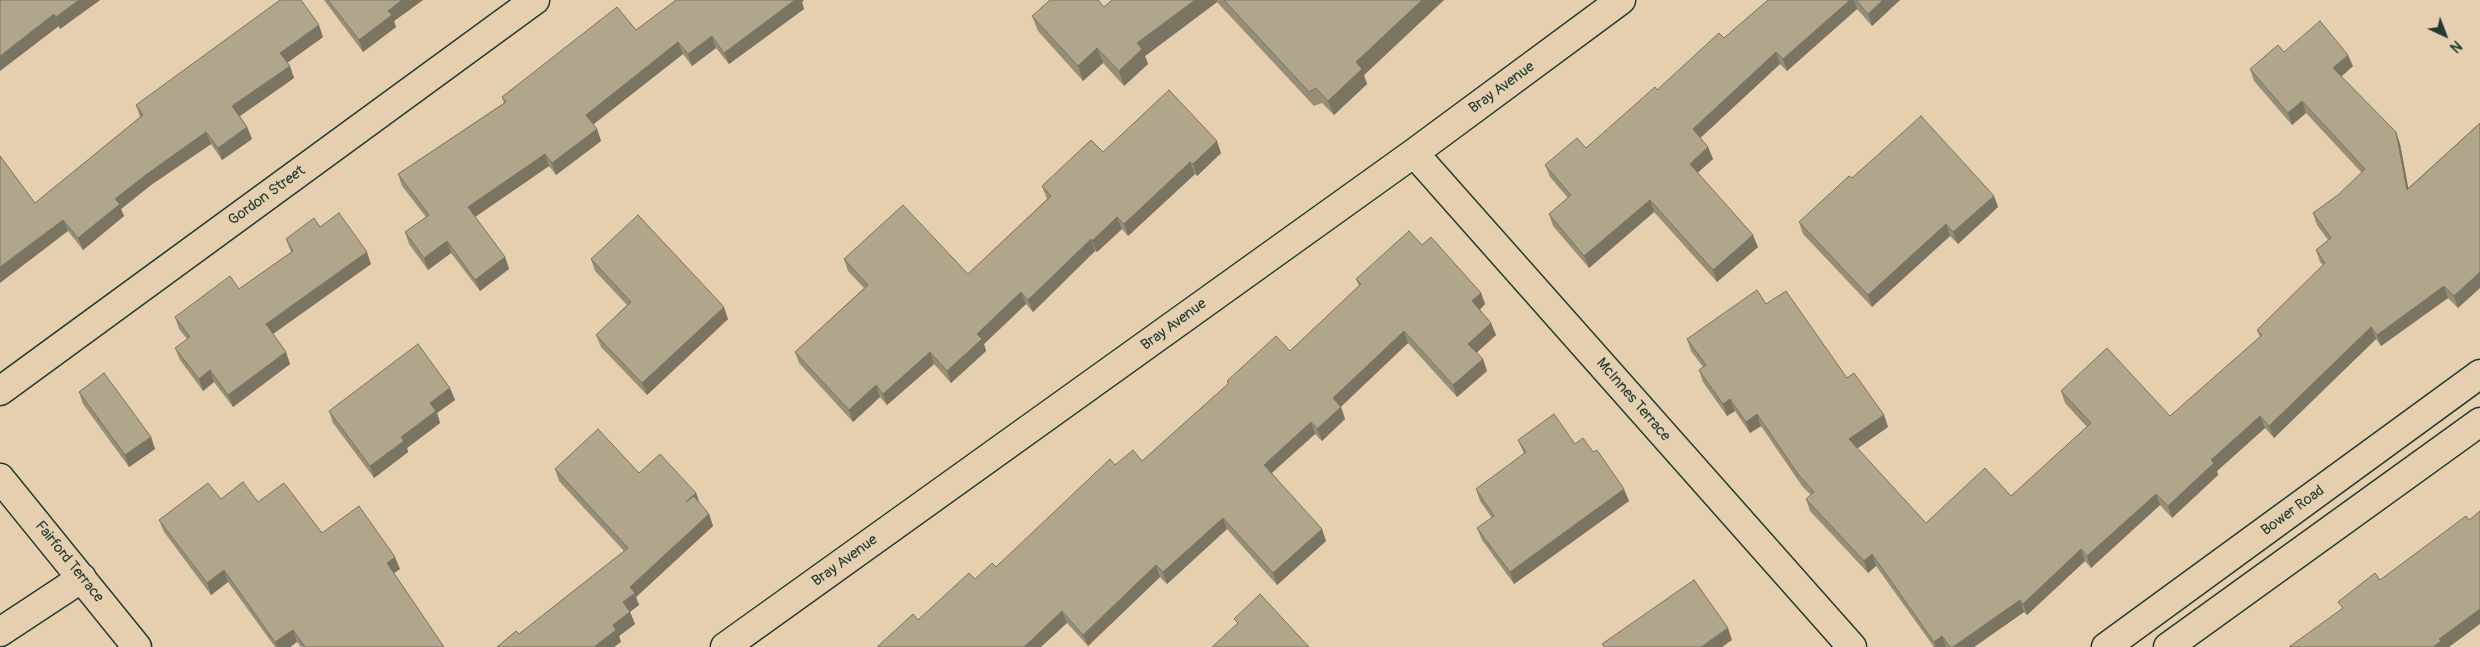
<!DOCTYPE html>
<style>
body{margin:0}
#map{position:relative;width:2480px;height:647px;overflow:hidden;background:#e6cfae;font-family:Pangolin,sans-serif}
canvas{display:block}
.north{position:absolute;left:2420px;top:10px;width:50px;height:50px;-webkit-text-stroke:4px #e6cfae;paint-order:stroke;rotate:137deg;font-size:14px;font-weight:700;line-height:20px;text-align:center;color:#1f3d34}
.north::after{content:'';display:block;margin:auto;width:18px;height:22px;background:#1f3d34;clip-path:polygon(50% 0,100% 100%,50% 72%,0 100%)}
</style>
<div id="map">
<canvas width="2480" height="647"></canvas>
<div class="north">N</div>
</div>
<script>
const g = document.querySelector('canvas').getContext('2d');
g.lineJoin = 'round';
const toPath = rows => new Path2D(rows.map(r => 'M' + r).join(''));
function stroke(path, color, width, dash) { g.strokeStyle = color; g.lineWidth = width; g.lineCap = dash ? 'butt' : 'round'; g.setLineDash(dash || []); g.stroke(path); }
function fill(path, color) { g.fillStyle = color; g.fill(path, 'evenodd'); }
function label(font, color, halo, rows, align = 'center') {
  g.font = font + ' Pangolin,sans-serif'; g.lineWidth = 4; g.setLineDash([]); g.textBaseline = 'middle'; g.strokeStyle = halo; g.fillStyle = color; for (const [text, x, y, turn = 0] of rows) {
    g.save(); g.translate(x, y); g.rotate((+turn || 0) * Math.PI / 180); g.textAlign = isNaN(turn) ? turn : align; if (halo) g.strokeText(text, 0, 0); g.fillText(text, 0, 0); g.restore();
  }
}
const street = toPath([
 [1414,153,1852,647],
 [0,391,535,0],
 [0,478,137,647],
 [0,632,82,578],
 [725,647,1414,153,1621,0]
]);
const secondary = toPath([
 [2106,647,2480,374],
 [2168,647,2480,422]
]);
const wall = toPath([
 [0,0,100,0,60,29,59,26],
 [324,0,423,0,394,21,396,27,363,52],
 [677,0,804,0,802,2,804,9,729,64,716,48,692,66,683,54,593,124,597,129,601,141,556,175,549,166,475,217,505,257,509,269,480,291,451,253,428,270,409,244,405,232,426,217,402,186,398,174,504,103,502,97,636,30],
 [1112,0,1444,0,1364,75,1367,84,1334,115,1322,103,1314,106,1217,2,1145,56,1148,64,1124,86,1103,63,1083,81,1038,31,1032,16,1104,7],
 [1768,0,1900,0,1872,26,1857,9,1787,71,1780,64,1700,138,1708,147,1713,159,1697,173,1758,247,1717,282,1654,212,1589,268,1553,226,1549,214,1568,198,1550,177,1545,165,1586,148,1657,90,1724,38],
 [323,37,287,63,294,78,240,116,247,127,252,139,222,160,211,144,151,185,121,209,124,216,83,250,68,231,35,203,140,117,136,105],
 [2284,52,2353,66,2341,77,2396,132,2400,144,2408,188,2480,123,2458,308,2448,298,2381,346,2376,339,2274,438,2265,428,2217,471,2218,475,2172,518,2160,505,2091,568,2085,561,2027,615,2024,612,1974,647,1934,647,1876,566,1868,573,1810,511,1806,499,1811,495,1802,486,1761,426,1750,433,1735,411,1727,416,1703,382,1699,370,1703,367,1691,351,1687,339,1766,304,1847,378,1884,415,1888,427,1857,449,1926,523,2011,496,2087,427,2065,403,2061,391,2170,416,2260,337,2257,330,2323,265,2320,262,2316,250,2328,240,2317,225,2313,213,2338,195,2362,173,2306,113,2292,125,2254,81,2250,69],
 [1103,152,1221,153,1197,176,1195,174,1128,236,1122,229,1097,252,1095,251,1033,312,1026,304,984,344,986,351,951,383,934,364,887,405,880,397,853,422,799,363,795,352,864,288,848,271,844,259,968,274,1047,199,1042,186],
 [1994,196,1998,207,1958,244,1950,236,1872,307,1803,234,1799,222],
 [320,227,371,264,273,334,286,352,290,364,233,407,214,382,203,391,180,360,175,348,187,339,179,329,175,317,239,289,291,252,286,239],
 [1422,245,1481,293,1485,304,1480,310,1491,323,1496,335,1476,353,1483,359,1487,371,1457,397,1408,343,1341,407,1345,419,1322,441,1315,434,1272,473,1326,541,1277,585,1227,529,1167,584,1160,577,1088,646,1067,623,918,620,975,579,996,567,1115,465,1142,461,1228,384,1227,381,1290,351,1359,286,1356,279],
 [591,259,728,319,647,395,601,347,596,335,627,305,595,271],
 [450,388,455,400,437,413,440,423,407,448,408,452,374,478,333,423,329,411],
 [79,392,151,437,155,449,129,467,83,404],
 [1518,440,1575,444,1629,501,1514,584,1482,540,1477,528,1492,518,1480,501,1476,489,1524,454],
 [555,469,639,473,696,493,700,504,709,514,713,526,636,597,639,605,630,612,635,624,619,636,621,642,519,634,624,551,559,481],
 [221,499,258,502,322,533,400,569,394,573,444,647,301,647,297,642,290,647,275,647,228,582,211,595,164,532,159,520]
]);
const shadedWall = toPath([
 [79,0,100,0,60,29,56,17],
 [402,0,423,0,394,21,396,27,363,52,359,40,388,11],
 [795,0,804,0,802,2,804,9,729,64,724,53],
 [1195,0,1217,0,1217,2,1145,56,1148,64,1124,86,1119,71,1137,43],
 [1422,0,1444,0,1364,75,1367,84,1334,115,1328,101,1356,62],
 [1850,0,1854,0,1857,9,1787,71,1783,59],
 [1883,0,1900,0,1872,26,1868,14],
 [54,14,59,26,0,71,0,56],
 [319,25,323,37,284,65,280,53],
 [712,36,716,48,692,66,688,54],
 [678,42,683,54,590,127,586,115],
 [1097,48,1103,63,1083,81,1078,66],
 [1776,52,1780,64,1697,141,1693,129],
 [2348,55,2353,66,2337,80,2333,68],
 [290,66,294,78,237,118,232,106],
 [2302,101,2306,113,2292,125,2288,113],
 [247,127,252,139,222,160,218,148],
 [597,129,601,141,556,175,552,163],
 [206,132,211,144,151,185,121,209,124,216,83,250,78,238,115,199,147,174],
 [2396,132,2400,144,2411,202,2407,190],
 [1217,141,1221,153,1197,176,1193,164],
 [1708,147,1713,159,1694,176,1690,164],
 [545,154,549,166,472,219,468,207],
 [1190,162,1195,174,1128,236,1124,224],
 [1994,196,1998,207,1958,244,1953,232],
 [1650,200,1654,212,1589,268,1584,256],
 [1117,217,1122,229,1097,252,1092,241],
 [63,220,68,231,0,283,0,267],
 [1946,224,1950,236,1872,307,1868,295],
 [1753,235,1758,247,1717,282,1713,270],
 [1091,239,1095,251,1033,312,1028,300],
 [447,241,451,253,428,270,424,258],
 [367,252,371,264,270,336,266,324],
 [505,257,509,269,480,291,475,280],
 [2480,272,2480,288,2458,308,2454,296],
 [2444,286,2448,298,2381,346,2377,335],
 [1021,292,1026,304,984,344,986,351,951,383,947,371,977,334],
 [1481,293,1485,304,1476,313,1472,301],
 [724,307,728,319,647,395,642,383],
 [1491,323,1496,335,1473,356,1468,344],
 [2371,327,2376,339,2274,438,2269,426],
 [1404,331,1408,343,1337,410,1333,398],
 [286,352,290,364,233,407,228,395],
 [930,352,934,364,887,405,883,394],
 [1483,359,1487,371,1457,397,1453,385],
 [210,370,214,382,203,391,199,379],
 [876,385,880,397,853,422,849,410],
 [450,388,455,400,437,413,440,423,407,448,408,452,374,478,370,466,401,437,430,403],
 [1730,399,1735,411,1727,416,1723,404],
 [1341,407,1345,419,1322,441,1317,429],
 [1757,414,1761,426,1750,433,1746,422],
 [1884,415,1888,427,1853,451,1849,439],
 [2260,416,2265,428,2217,471,2218,475,2172,518,2168,506,2211,460],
 [1311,422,1315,434,1268,476,1264,465],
 [151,437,155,449,129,467,125,455],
 [1624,489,1629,501,1514,584,1510,572],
 [696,493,700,504,686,502],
 [2156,494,2160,505,2091,568,2087,556],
 [709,514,713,526,636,597,639,605,627,614,623,602,630,587],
 [1223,518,1227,529,1167,584,1163,572],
 [1322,529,1326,541,1277,585,1273,573],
 [2081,549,2085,561,2027,615,2023,604],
 [1872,554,1876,566,1868,573,1864,561],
 [395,557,400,569,391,575,387,563],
 [1156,565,1160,577,1088,646,1083,635],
 [224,570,228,582,211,595,207,583],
 [2020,600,2024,612,1974,647,1953,647],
 [2480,609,2480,624,2449,647,2433,647,2439,639],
 [1062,611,1067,623,1041,647,1024,647],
 [630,612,635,624,619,636,621,642,614,647,594,647,613,625],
 [1728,628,1732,640,1722,647,1701,647],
 [293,630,297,642,290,647,277,647,275,642],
 [1942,636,1946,647,1936,647,1934,642]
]);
const building = toPath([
 [0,0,79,0,56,17,54,14,0,56,0,0],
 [280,0,301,0,319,25,280,53,290,66,232,106,247,127,218,148,206,132,147,174,115,199,120,204,78,238,63,220,0,267,0,156,35,203,143,115,136,105,280,0],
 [328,0,402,0,388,11,392,15,359,40,328,0],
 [676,0,795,0,724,53,712,36,688,54,678,42,586,115,597,129,552,163,545,154,468,207,505,257,475,280,447,241,424,258,405,232,429,215,398,174,506,102,502,97,617,7,636,30,676,0],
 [1050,0,1098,0,1104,7,1112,0,1195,0,1137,43,1142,49,1119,71,1097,48,1078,66,1032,16,1050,0],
 [1224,0,1422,0,1356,62,1362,69,1328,101,1316,88,1309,92,1224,0],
 [1768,0,1850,0,1783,59,1776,52,1693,129,1708,147,1690,164,1753,235,1713,270,1650,200,1584,256,1549,214,1571,195,1545,165,1577,138,1586,148,1655,87,1657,90,1719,33,1724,38,1768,0],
 [1856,0,1883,0,1868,14,1856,0],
 [2320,21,2348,55,2333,68,2396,132,2407,190,2480,123,2480,272,2454,296,2444,286,2377,335,2371,327,2269,426,2260,416,2211,460,2214,463,2168,506,2156,494,2087,556,2081,549,2023,604,2020,600,1953,647,1950,647,1942,636,1934,642,1872,554,1864,561,1806,499,1814,492,1798,474,1757,414,1746,422,1730,399,1723,404,1699,370,1706,365,1687,339,1757,290,1766,304,1786,291,1847,378,1854,373,1884,415,1849,439,1926,523,1985,468,2011,496,2091,423,2061,391,2107,348,2170,416,2262,335,2257,330,2325,263,2316,250,2331,238,2313,213,2338,195,2365,169,2302,101,2288,113,2250,69,2278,45,2284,52,2320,21],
 [1169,90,1217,141,1193,164,1190,162,1124,224,1117,217,1092,241,1091,239,1028,300,1021,292,977,334,982,339,947,371,930,352,883,394,876,385,849,410,795,352,868,285,844,259,903,205,968,274,1051,196,1042,186,1091,140,1103,152,1169,90],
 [1921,116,1994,196,1953,232,1946,224,1868,295,1799,222,1849,176,1852,178,1921,116],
 [339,213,367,252,266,324,286,352,228,395,210,370,199,379,175,348,190,337,175,317,230,276,239,289,293,251,286,239,314,218,320,227,339,213],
 [638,215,724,307,642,383,596,335,631,302,591,259,638,215],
 [1409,231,1422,245,1431,237,1481,293,1472,301,1491,323,1468,344,1483,359,1453,385,1404,331,1333,398,1341,407,1317,429,1311,422,1264,465,1322,529,1273,573,1223,518,1163,572,1156,565,1083,635,1062,611,1024,647,877,647,913,614,918,620,969,573,975,579,992,563,996,567,1110,459,1115,465,1133,450,1142,461,1229,383,1227,381,1276,336,1290,351,1361,284,1356,279,1409,231],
 [418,344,450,388,430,403,436,411,401,437,404,441,370,466,329,411,418,344],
 [104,373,151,437,125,455,79,392,104,373],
 [1554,414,1575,444,1583,438,1593,452,1597,450,1624,489,1510,572,1477,528,1494,516,1476,489,1526,452,1518,440,1554,414],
 [598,429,639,473,660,454,696,493,686,502,694,496,709,514,630,587,635,593,623,602,630,612,613,625,616,630,594,647,497,647,516,631,519,634,628,548,555,469,598,429],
 [243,482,258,502,284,483,322,533,359,506,395,557,387,563,444,647,305,647,293,630,275,642,224,570,207,583,159,520,208,483,221,499,243,482],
 [2480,511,2480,609,2439,639,2441,641,2433,647,2289,647,2343,608,2338,602,2375,573,2380,580,2466,516,2469,520,2480,511],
 [1694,580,1728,628,1701,647,1604,647,1602,644,1694,580],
 [1260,594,1309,647,1212,647,1238,623,1234,619,1260,594]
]);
const streetNames = [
 ["Bray Avenue",1502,88,-36],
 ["Gordon Street",267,196,-36],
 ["Bray Avenue",1174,325,-36],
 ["McInnes Terrace",1633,400,49],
 ["Bower Road",2293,511,-36],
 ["Bray Avenue",845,561,-36],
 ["Fairford Terrace",69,562,51]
];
stroke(street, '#1f3d34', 31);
stroke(secondary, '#1f3d34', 31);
stroke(street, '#e6cfae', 28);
stroke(secondary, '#e6cfae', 28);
fill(wall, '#968f78');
fill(shadedWall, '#7a7462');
fill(building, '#afa68c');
stroke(building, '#7a7462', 1);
label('15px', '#1f3d34', '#e6cfae', streetNames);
</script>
